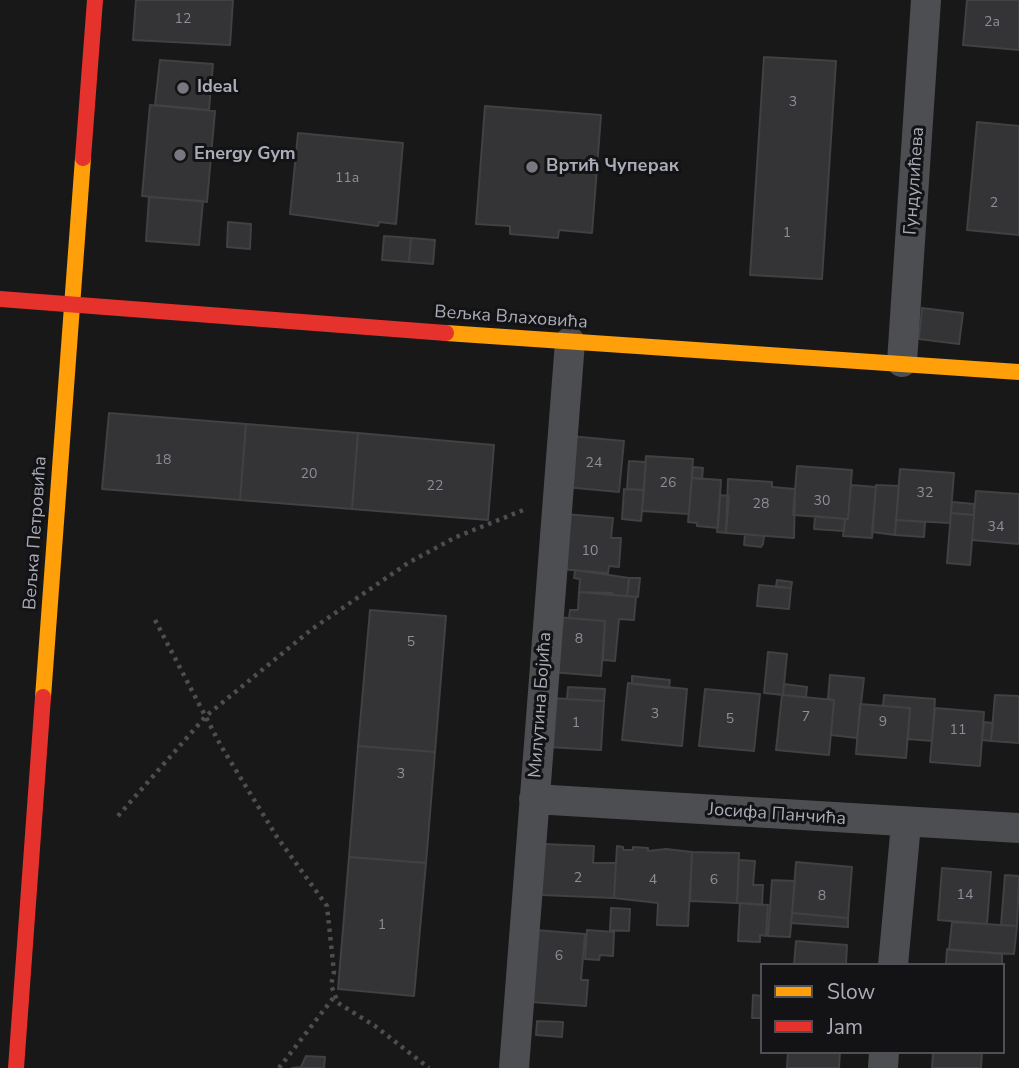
<!DOCTYPE html>
<meta charset="utf-8">
<style>
body{margin:0}
#map{position:relative;width:1019px;height:1068px;overflow:hidden;background:#181818;font-family:"Nunito Sans",sans-serif}
canvas{display:block}
.legend{position:absolute;left:760px;top:963px;width:245px;height:91px;box-sizing:border-box;background:#131214;border:2px solid #4f5056;margin:0;padding:9px 12px;list-style:none;font-size:21px;color:#aaacb8}
.legend li{display:flex;align-items:center;gap:14px;height:35px}
.legend b{width:35px;border:2px solid #4f5056}
</style>
<div id="map">
<canvas width="1019" height="1068"></canvas>
<ul class="legend">
<li><b style="height:9px;background:#ff9f0a"></b>Slow</li>
<li><b style="height:9px;background:#e5322d"></b>Jam</li>
</ul>
</div>
<script>
const g = document.querySelector('canvas').getContext('2d');
g.lineJoin = 'round';
function fill(path, color) { g.fillStyle = color; g.fill(path, 'evenodd'); }
const toPath = rows => new Path2D(rows.map(r => 'M' + r).join(''));
function stroke(path, color, width, dash) { g.strokeStyle = color; g.lineWidth = width; g.lineCap = dash ? 'butt' : 'round'; g.setLineDash(dash || []); g.stroke(path); }
function label(font, color, halo, rows, align = 'center') {
  g.font = font + ' "Nunito Sans",sans-serif'; g.lineWidth = 6; g.setLineDash([]); g.textBaseline = 'middle'; g.strokeStyle = halo; g.fillStyle = color; for (const [text, x, y, turn = 0] of rows) {
    g.save(); g.translate(x, y); g.rotate((+turn || 0) * Math.PI / 180); g.textAlign = isNaN(turn) ? turn : align; if (halo) g.strokeText(text, 0, 0); g.fillText(text, 0, 0); g.restore();
  }
}
const building = toPath([
 [136,0,233,0,230,45,133,40,136,0],
 [967,0,1019,0,1019,50,963,45,967,0],
 [764,57,836,61,822,279,750,275,764,57],
 [160,60,213,64,209,110,155,105,160,60],
 [150,105,215,111,207,202,142,196,150,105],
 [485,106,601,115,592,233,559,230,558,238,510,234,510,226,476,224,485,106],
 [977,122,1019,126,1019,235,967,230,977,122],
 [298,133,403,143,396,224,379,222,378,226,290,214,298,133],
 [149,197,203,201,199,245,146,241,149,197],
 [228,222,251,224,250,249,227,247,228,222],
 [384,236,411,238,409,262,382,260,384,236],
 [411,238,435,240,433,264,409,262,411,238],
 [922,308,963,313,959,344,919,339,922,308],
 [109,413,246,424,240,500,102,489,109,413],
 [246,424,358,433,352,509,240,500,246,424],
 [358,433,494,445,488,520,352,509,358,433],
 [570,436,624,441,619,492,565,487,570,436],
 [646,456,693,459,689,514,642,511,646,456],
 [629,461,646,462,644,490,627,489,629,461],
 [797,466,852,470,848,519,793,515,797,466],
 [693,467,703,468,702,479,692,478,693,467],
 [900,469,954,473,950,523,896,520,900,469],
 [692,478,721,480,718,528,697,526,697,523,688,522,692,478],
 [728,479,772,482,772,487,795,489,794,538,726,533,728,479],
 [851,485,876,487,872,538,843,536,845,519,848,519,851,485],
 [876,485,899,486,895,535,872,532,876,485],
 [624,489,644,490,641,521,622,519,624,489],
 [976,491,1019,494,1019,544,972,540,976,491],
 [720,495,729,496,726,533,717,532,720,495],
 [952,502,974,504,974,515,951,513,952,502],
 [951,513,974,515,970,565,947,563,951,513],
 [564,514,613,518,611,538,621,538,619,567,609,566,608,573,560,569,564,514],
 [815,516,845,519,844,531,814,529,815,516],
 [896,520,925,522,924,537,895,535,896,520],
 [745,534,764,536,763,544,761,547,744,545,745,534],
 [575,570,629,578,627,596,612,595,612,593,579,592,580,579,574,578,575,570],
 [629,578,640,578,638,597,627,596,629,578],
 [777,580,792,582,791,588,776,587,777,580],
 [759,585,791,588,789,609,757,606,759,585],
 [579,592,636,597,634,620,619,619,615,661,603,660,605,621,569,618,570,610,578,610,579,592],
 [370,610,446,616,435,752,358,746,370,610],
 [556,617,605,621,601,676,551,672,556,617],
 [768,652,787,654,783,695,764,693,768,652],
 [830,675,864,678,857,738,831,735,834,700,828,699,830,675],
 [632,676,670,680,669,688,632,684,632,676],
 [628,683,687,689,682,746,622,740,628,683],
 [784,684,807,687,806,697,783,695,784,684],
 [568,687,605,689,604,701,567,699,568,687],
 [705,689,760,694,754,751,699,746,705,689],
 [782,695,834,700,829,755,776,750,782,695],
 [884,695,935,699,932,741,908,739,910,708,883,706,884,695],
 [995,695,1019,696,1019,743,991,741,995,695],
 [550,698,604,701,601,750,547,747,550,698],
 [860,704,910,708,906,758,856,754,860,704],
 [935,708,984,712,980,766,930,762,935,708],
 [984,722,993,723,991,741,982,740,984,722],
 [358,746,435,752,426,863,349,857,358,746],
 [543,844,594,846,593,863,616,863,614,898,541,895,543,844],
 [617,846,623,847,623,850,633,850,633,847,648,848,648,851,666,849,692,852,688,926,657,925,658,903,614,898,617,846],
 [692,852,739,853,737,903,690,901,692,852],
 [349,857,426,863,414,996,338,989,349,857],
 [739,860,755,861,753,885,763,885,762,905,737,903,739,860],
 [796,862,852,867,848,918,792,913,796,862],
 [942,868,991,872,987,924,938,920,942,868],
 [1005,875,1019,876,1017,926,1001,925,1005,875],
 [772,880,795,881,790,937,768,936,772,880],
 [740,903,768,905,766,936,760,935,760,942,738,941,740,903],
 [611,908,630,909,629,931,610,930,611,908],
 [792,913,848,918,848,927,791,923,792,913],
 [952,922,1017,926,1014,954,949,950,952,922],
 [536,930,585,934,581,980,588,980,586,1006,531,1002,536,930],
 [587,930,614,932,613,956,600,955,599,960,585,959,587,930],
 [796,941,847,945,846,965,794,965,796,941],
 [947,949,1002,954,1002,965,942,965,946,964,947,949],
 [753,995,762,996,762,1018,752,1018,753,995],
 [537,1021,563,1022,562,1037,536,1035,537,1021],
 [788,1052,840,1052,839,1068,787,1068,788,1052],
 [933,1052,982,1052,981,1068,932,1068,933,1052],
 [306,1056,325,1057,324,1068,292,1068,301,1067,306,1056]
]);
const path = toPath([
 [155,620,221,746,277,837,327,906,334,972,331,985,338,1003,375,1026,429,1068],
 [118,816,206,716,312,629,408,563,456,537,526,509],
 [279,1068,334,997]
]);
const street = toPath([
 [902,362,926,0],
 [534,799,1019,828],
 [893,965,906,824],
 [514,1068,570,342],
 [883,1068,884,1052]
]);
const slow = toPath([
 [446,333,1019,372],
 [43,697,83,158]
]);
const jam = toPath([
 [83,158,95,0],
 [0,299,446,333],
 [16,1068,43,697]
]);
const markers = [
 [183,88,7,"#777880"],
 [180,155,7,"#777880"],
 [532,167,7,"#777880"]
];
const numberNames = [
 ["12",183,20],
 ["2a",992,23],
 ["3",793,103],
 ["11a",347,179],
 ["2",994,204],
 ["1",787,234],
 ["18",163,461],
 ["24",594,464],
 ["20",309,475],
 ["26",668,484],
 ["22",435,487],
 ["32",925,494],
 ["30",822,502],
 ["28",761,505],
 ["34",996,528],
 ["10",590,552],
 ["8",579,640],
 ["5",411,643],
 ["3",655,715],
 ["7",806,718],
 ["5",730,720],
 ["9",883,723],
 ["1",576,724],
 ["11",958,731],
 ["3",401,775],
 ["2",578,879],
 ["4",653,881],
 ["6",714,881],
 ["14",965,896],
 ["8",822,897],
 ["1",382,926],
 ["6",559,957]
];
const poiNames = [
 ["Ideal",197,88],
 ["Energy Gym",194,155],
 ["Вртић Чуперак",546,167]
];
const streetNames = [
 ["Гундулићева",915,181,-86],
 ["Вељка Влаховића",511,318,4],
 ["Вељка Петровића",36,533,-86],
 ["Милутина Бојића",541,705,-86],
 ["Јосифа Панчића",777,815,4]
];
fill(building, '#343436');
stroke(building, '#414144', 2);
stroke(path, '#4e4e52', 4.5, [3.5, 5]);
stroke(street, '#4d4e51', 30);
stroke(slow, '#ff9f0a', 16);
stroke(jam, '#e5322d', 16);
for (const [x, y, r, color] of markers) { const dot = new Path2D(); dot.arc(x, y, r, 0, 2 * Math.PI); g.fillStyle = color; g.fill(dot); stroke(dot, '#131214', 2.5); }
label('14px', '#8c8e98', null, numberNames);
label('bold 18px', '#aaacb8', '#131214', poiNames, 'left');
label('18px', '#aaacb8', '#131214', streetNames);
</script>
